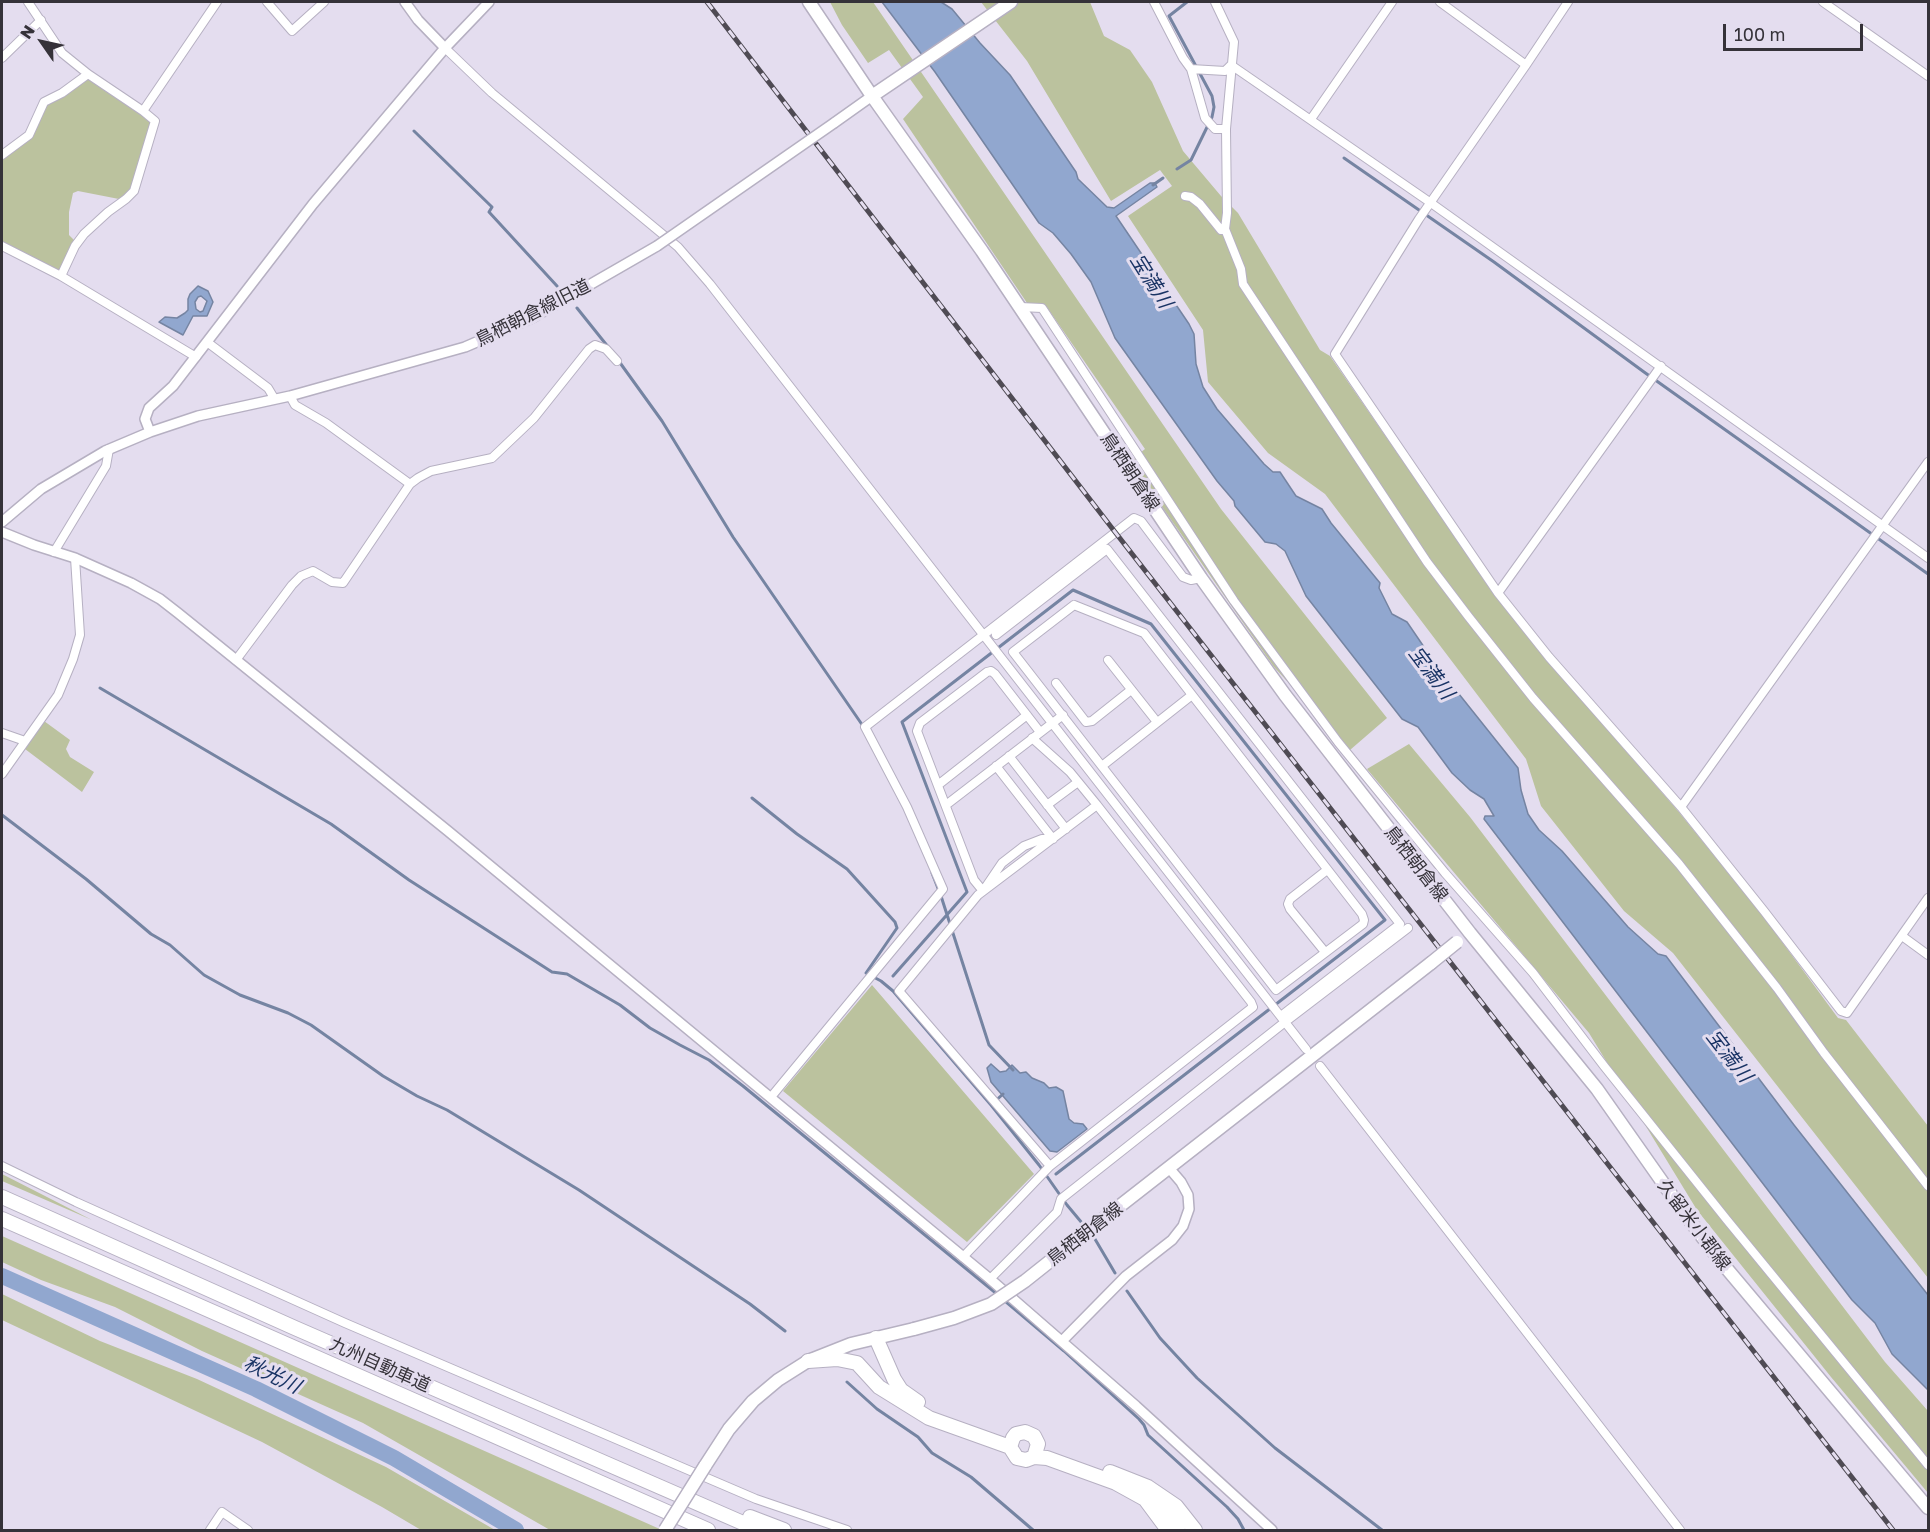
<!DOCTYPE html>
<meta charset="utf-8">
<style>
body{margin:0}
#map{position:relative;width:1930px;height:1532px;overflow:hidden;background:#e4ddef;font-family:"Golos Text",sans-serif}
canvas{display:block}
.frame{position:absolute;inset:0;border:3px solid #353239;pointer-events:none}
.north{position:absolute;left:12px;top:12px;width:60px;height:60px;-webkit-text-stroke:4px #e4ddef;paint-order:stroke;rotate:304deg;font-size:16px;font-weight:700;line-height:24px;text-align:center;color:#353239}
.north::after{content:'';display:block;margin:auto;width:21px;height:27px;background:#353239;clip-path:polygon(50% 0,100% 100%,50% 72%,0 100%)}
.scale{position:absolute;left:1723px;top:24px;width:140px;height:27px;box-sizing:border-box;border:3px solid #353239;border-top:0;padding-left:8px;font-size:18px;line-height:21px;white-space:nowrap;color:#353239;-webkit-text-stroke:4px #e4ddef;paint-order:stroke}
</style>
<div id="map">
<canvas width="1930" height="1532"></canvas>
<div class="frame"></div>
<div class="north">N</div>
<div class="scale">100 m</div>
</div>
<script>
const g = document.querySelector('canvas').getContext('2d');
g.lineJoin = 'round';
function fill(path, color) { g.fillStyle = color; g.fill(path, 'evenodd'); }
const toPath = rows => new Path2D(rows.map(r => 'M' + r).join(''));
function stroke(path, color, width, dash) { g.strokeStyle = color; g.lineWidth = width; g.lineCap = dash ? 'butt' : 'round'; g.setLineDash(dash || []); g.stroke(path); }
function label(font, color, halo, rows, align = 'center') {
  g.font = font + ' "Golos Text","Noto Sans JP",sans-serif'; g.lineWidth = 6; g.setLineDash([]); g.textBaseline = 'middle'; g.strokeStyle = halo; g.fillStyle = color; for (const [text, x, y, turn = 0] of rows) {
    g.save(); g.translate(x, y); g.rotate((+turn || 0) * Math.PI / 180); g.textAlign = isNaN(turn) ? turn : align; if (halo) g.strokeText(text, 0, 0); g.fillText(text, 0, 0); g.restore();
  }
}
const green = toPath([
 [830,2,873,2,1221,509,1387,718,1350,750,1274,667,1130,461,1145,449,1046,306,1027,303,903,119,923,97,889,50,868,63,842,25],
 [981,2,1090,2,1104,36,1130,50,1152,82,1183,151,1221,196,1238,213,1320,350,1330,356,1499,600,1546,659,1678,811,1763,916,1838,1018,1846,1020,1928,1126,1928,1278,1673,953,1624,911,1541,806,1526,759,1325,494,1268,453,1208,382,1203,330,1128,216,1172,186,1160,170,1111,201,1027,61],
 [87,78,151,120,152,124,136,180,129,193,119,199,78,191,73,193,69,212,69,235,75,241,58,273,2,244,2,157,22,144,45,105],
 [44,721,70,740,66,749,70,757,94,772,82,792,25,749],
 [1409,744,1470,817,1885,1362,1928,1411,1928,1493,1831,1377,1697,1210,1589,1033,1367,769],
 [872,985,1034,1174,967,1242,783,1091],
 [2,1174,92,1220,2,1181],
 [2,1236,662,1530,550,1530,363,1423,202,1351,115,1307,41,1280,2,1262],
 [2,1294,100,1341,197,1379,386,1467,495,1530,421,1530,382,1507,262,1442,2,1320]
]);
const water = toPath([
 [882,2,941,2,952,9,980,43,1010,75,1076,172,1078,179,1107,207,1114,208,1150,183,1155,183,1157,187,1116,216,1189,324,1194,334,1196,364,1203,387,1217,409,1264,464,1273,472,1280,472,1296,496,1322,509,1331,523,1380,583,1379,588,1392,614,1407,622,1439,669,1518,768,1521,790,1528,814,1539,830,1562,851,1628,927,1658,954,1666,956,1794,1125,1928,1295,1928,1390,1892,1354,1875,1323,1852,1300,1484,819,1485,816,1494,816,1484,799,1470,790,1452,773,1418,727,1402,719,1306,596,1285,551,1276,544,1265,542,1235,506,1234,501,1217,481,1115,338,1091,282,1071,254,1053,233,1039,223,935,72,882,2],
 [198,286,208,291,213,302,207,316,193,316,183,335,159,322,165,317,177,318,185,313,188,310,188,299,190,294,198,286],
 [201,296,207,301,203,311,200,312,196,309,195,302,198,297,201,296],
 [991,1064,1000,1072,1006,1071,1012,1065,1020,1073,1026,1072,1032,1078,1044,1083,1049,1088,1056,1087,1063,1091,1069,1119,1074,1123,1083,1124,1087,1129,1057,1152,1050,1151,991,1082,987,1068,991,1064]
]);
const stream = toPath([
 [414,131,492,207,489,212,557,286],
 [1344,158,1494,262,1644,372,1928,574],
 [1177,169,1191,160,1212,117,1214,107,1212,96,1169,16,1187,2],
 [1153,185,1163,178],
 [577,308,609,348],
 [618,360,662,421,733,537,863,726],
 [100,688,331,824,409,880,552,972,567,974,620,1005,650,1028,680,1045,709,1060,743,1086,997,1294],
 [752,798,797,834,847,869,895,922,897,928,866,973,881,981,893,991,991,1105,1039,1165,1067,1205,1087,1229],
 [2,815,86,879,151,934,170,945,204,975,240,995,288,1013,311,1025,383,1076,417,1096,447,1110,579,1190,750,1304,785,1331],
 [932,873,941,896,989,1045,1013,1070],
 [893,976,967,892,902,722,1073,590,1151,624,1385,920,1056,1174],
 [991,1105,1003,1094],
 [1092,1234,1115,1273],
 [1127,1291,1160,1338,1197,1378,1275,1448,1382,1530],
 [1005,1301,1064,1351,1139,1419,1144,1425,1148,1435,1227,1507,1238,1519,1244,1530],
 [847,1382,877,1409,918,1437,932,1453,971,1477,1033,1530]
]);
const river = toPath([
 [2,1276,256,1389,394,1458,516,1530]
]);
const minor = toPath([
 [28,2,62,53,88,74,143,111],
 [267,2,292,31,324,2],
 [1154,2,1183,58,1191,69,1225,71,1231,65],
 [1215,2,1234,42,1226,129,1227,213,1225,229,1241,269,1243,284,1427,562,1468,616,1533,698,1679,864,1777,988,1824,1053,1928,1186],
 [1440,2,1526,65],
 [1568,2,1526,65,1419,219,1335,354,1498,593,1549,657,1681,807,1764,911,1841,1011,1847,1013,1928,898],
 [1823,2,1928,76],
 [445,48,492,93,678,247,710,284,1306,1049],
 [2,58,41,20],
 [1231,65,1431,203,1928,558],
 [1191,69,1205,118,1215,129,1226,129],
 [1311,119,1392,2],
 [2,155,29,135,44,102,62,93,88,74],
 [1185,196,1191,197,1200,204,1221,230,1225,229],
 [2,246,61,276,196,357],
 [61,276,75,246,84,234,108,212,126,199,134,191,155,121,143,111,217,2],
 [1020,307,1042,308,1234,601,1338,742,1445,873,1533,973,1604,1066,1727,1220,1928,1465],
 [207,342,268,388,274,398],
 [290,396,295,405,326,423,410,484],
 [54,552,106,466,109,449],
 [1498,593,1661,366],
 [1074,605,1144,633,1362,914,1364,920,1363,924,1276,990,1013,652,1074,605],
 [996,635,1107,549,1400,924,1281,1016],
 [236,660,292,585,301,576,313,571,332,582,343,583,410,484,418,478,431,471,492,458,534,418,589,349,595,345,606,349,617,361],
 [1108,660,1157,722],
 [1056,683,1086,722,1092,721,1131,690],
 [1040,732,995,674,991,671,987,672,920,723,917,731,974,880,983,891,1002,863,1024,846,1042,839,1053,839],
 [2,733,25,741],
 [1009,756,1066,829],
 [996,766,1053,839],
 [1102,766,1192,695],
 [2,774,58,695,73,659,80,635,75,558],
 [938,785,1027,715],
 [946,805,1063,715],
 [1047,805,1078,782],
 [1681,807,1928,462],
 [1902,936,1928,955],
 [1325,952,1290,909,1288,904,1290,899,1327,870],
 [1320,1066,1680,1530],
 [771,1097,943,889,907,807,865,727,1134,518,1141,521,1183,577,1191,580,1201,578],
 [2,1166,76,1202,345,1323,756,1499,847,1530],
 [1050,1166,899,991,978,895,1097,805],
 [963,1257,1050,1166,1253,1007,1251,1002,1097,805,1070,772,1032,738],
 [990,1279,1057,1212,1061,1199,1285,1022,1408,928],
 [210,1530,222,1512,248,1530]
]);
const tertiary = toPath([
 [405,2,418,20,445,48],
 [834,123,872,96],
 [150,432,145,419,149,408,173,386,313,204,445,48,489,2],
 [2,522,41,489,105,451,150,432,198,416,290,396,465,347,532,318,657,246],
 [2,532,34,545,75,558,131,583,160,599,178,613,448,831,990,1279,1136,1406,1272,1530],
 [1062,1341,1126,1276,1172,1240,1183,1226,1189,1209,1188,1195,1181,1182,1169,1168]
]);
const primary = toPath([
 [809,2,872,96,982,251,1201,578,1285,695,1470,933,1597,1089,1682,1210,1722,1263,1928,1508],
 [872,96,1011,2],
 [1098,1223,1431,963],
 [705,1466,729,1429,753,1401,778,1380,808,1361,851,1344,914,1329]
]);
const motorway = toPath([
 [2,1197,295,1328,759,1530],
 [2,1219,708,1530],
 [876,1338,894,1379,901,1390,918,1402],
 [808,1361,837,1359,857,1363,879,1387,929,1418,1010,1447],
 [1034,1457,1038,1444,1034,1436,1025,1432,1016,1434,1013,1438,1010,1447,1017,1458,1026,1460,1034,1457,1047,1458,1116,1483,1145,1499,1168,1530],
 [1110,1472,1148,1487,1176,1506,1195,1530],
 [1153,1499,1170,1516,1178,1530],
 [750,1517,784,1530]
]);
const rail = toPath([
 [707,2,1115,532,1893,1530]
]);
const tertiaryBridge = toPath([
 [657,246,834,123]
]);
const primaryBridge = toPath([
 [1431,963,1457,942],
 [914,1329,954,1318,991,1304,1025,1281,1098,1223],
 [665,1530,705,1466]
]);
const streetNames = [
 ["鳥栖朝倉線旧道",533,313,-27],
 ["鳥栖朝倉線",1130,472,56],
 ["鳥栖朝倉線",1416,864,52],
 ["久留米小郡線",1694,1225,53],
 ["鳥栖朝倉線",1085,1234,-38],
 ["九州自動車道",380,1365,24]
];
const waterNames = [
 ["宝満川",1151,281,58],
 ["宝満川",1431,673,53],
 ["宝満川",1729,1056,52],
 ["秋光川",272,1375,26]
];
fill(green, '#bbc29e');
fill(water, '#91a7cf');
stroke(water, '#7584a2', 1.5);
stroke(stream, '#7584a2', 3);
stroke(river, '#91a7cf', 16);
stroke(minor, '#b6b0c2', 10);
stroke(tertiary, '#b6b0c2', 12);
stroke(primary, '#b6b0c2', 15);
stroke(motorway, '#b6b0c2', 16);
stroke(minor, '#fff', 8);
stroke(tertiary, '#fff', 9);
stroke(primary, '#fff', 12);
stroke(motorway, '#fff', 14);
stroke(rail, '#4f4b54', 5);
stroke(rail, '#e4ddef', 3, [9]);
stroke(tertiaryBridge, '#b6b0c2', 12, []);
stroke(primaryBridge, '#b6b0c2', 15, []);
stroke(tertiaryBridge, '#fff', 9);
stroke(primaryBridge, '#fff', 12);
label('18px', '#353239', '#e4ddef', streetNames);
label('italic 20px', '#1a3465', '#e4ddef', waterNames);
</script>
